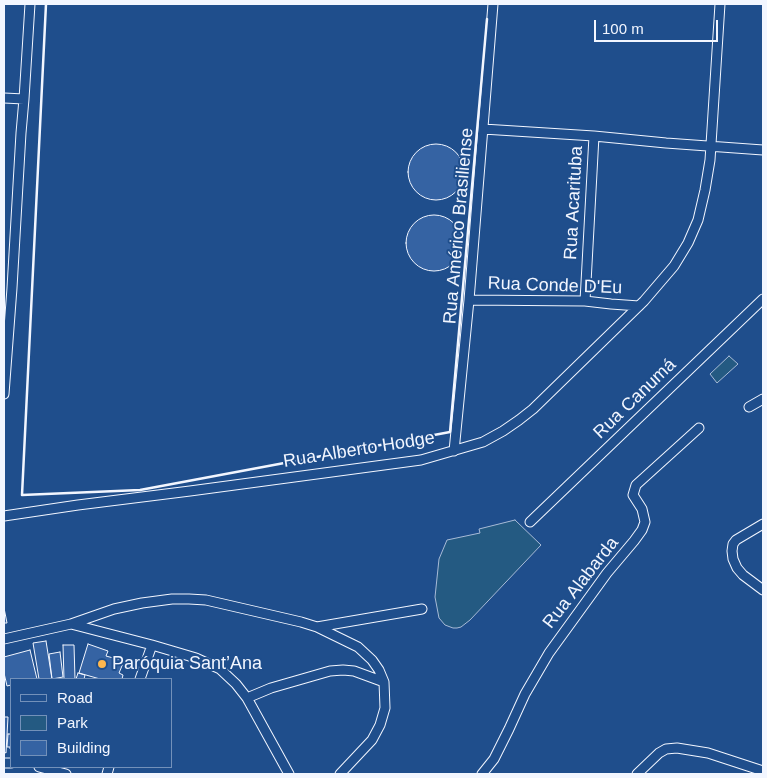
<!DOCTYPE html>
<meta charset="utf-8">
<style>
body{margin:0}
#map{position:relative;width:767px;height:778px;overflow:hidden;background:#1f4e8c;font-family:Helvetica,sans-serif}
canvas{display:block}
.frame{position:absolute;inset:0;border:5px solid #f2f6ff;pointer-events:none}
.legend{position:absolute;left:10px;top:678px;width:162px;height:90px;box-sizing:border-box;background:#1f4e8c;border:1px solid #7391ba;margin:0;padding:6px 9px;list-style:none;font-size:15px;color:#f2f6ff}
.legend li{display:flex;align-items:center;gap:10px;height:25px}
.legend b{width:25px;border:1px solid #7391ba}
.scale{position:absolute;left:594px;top:20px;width:124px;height:22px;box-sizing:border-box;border:2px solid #f2f6ff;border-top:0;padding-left:6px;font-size:15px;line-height:18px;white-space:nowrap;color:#f2f6ff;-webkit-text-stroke:4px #1f4e8c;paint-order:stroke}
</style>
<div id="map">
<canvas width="767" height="778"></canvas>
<div class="frame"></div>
<ul class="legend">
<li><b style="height:6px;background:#1f4e8c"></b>Road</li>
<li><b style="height:14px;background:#245a82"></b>Park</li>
<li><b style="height:14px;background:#3563a3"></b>Building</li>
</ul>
<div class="scale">100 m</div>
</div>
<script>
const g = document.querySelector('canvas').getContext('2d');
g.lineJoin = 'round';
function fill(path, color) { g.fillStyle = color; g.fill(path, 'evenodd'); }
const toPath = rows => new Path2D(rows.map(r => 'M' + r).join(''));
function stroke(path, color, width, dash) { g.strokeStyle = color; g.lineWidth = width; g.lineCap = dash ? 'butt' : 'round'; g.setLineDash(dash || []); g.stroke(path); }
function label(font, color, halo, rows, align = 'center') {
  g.font = font + ' Helvetica,sans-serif'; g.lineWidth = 4; g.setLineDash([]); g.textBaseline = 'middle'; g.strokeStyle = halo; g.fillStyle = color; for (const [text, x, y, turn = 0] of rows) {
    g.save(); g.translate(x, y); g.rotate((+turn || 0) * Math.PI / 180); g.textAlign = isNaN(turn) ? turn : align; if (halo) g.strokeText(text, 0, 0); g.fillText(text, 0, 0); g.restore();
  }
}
const green = toPath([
 [729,356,738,364,717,383,710,374,729,356],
 [515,520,541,545,470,620,461,627,457,628,453,628,445,625,439,618,435,597,439,559,447,540,480,533,479,529,515,520]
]);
const building = toPath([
 '408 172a28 28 0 1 1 56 0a28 28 0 1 1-56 0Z',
 '406 243a28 28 0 1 1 56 0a28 28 0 1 1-56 0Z',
 [4,608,7,623,4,623,4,608],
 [46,641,52,679,39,679,33,643,46,641],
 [88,644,108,651,106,656,124,661,119,673,123,675,122,679,100,679,79,673,88,644],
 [63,645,74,645,75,679,64,679,63,645],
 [30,650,37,679,11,679,11,685,7,686,4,673,4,657,30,650],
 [60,652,63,677,52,679,49,654,60,652],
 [78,673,85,675,84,679,76,679,78,673],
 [4,717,8,717,6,753,4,752,4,717],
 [8,734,11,734,11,749,10,749,10,747,7,747,8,734]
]);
const minor = toPath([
 [4,98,24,99],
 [483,129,594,136,666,143,763,150],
 [469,300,585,301,611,304,639,306],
 [585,301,594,136],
 [4,394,12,288,21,133,24,99,30,4],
 [749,407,763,399],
 [454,451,469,300,493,4],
 [4,516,78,505,190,491,421,460,483,442,503,431,519,420,533,409,644,301,674,266,688,243,698,220,705,190,710,160,720,4],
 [530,522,763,299],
 [763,524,736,540,733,544,732,551,733,559,737,568,743,575,763,590],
 [71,624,114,609,142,603,172,599,189,599,206,600,301,622,317,627,358,647,372,660,379,670,384,682,385,708,380,725,372,740,340,774],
 [317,627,422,609],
 [4,639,71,624,152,645,196,658,220,669,236,684,247,698,289,774],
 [140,679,152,645],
 [247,698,271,688,330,671,343,670,354,671,384,682],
 [4,763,11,763],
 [39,767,66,774],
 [107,774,109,767],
 [482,774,494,759,509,729,525,694,549,653,607,573,634,541,642,530,645,522,642,509,633,495,636,485,699,428],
 [637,774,659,753,666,749,677,748,708,753,763,771]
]);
const wall = toPath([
 [46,4,22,495,140,490,450,432,487,19]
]);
const markers = [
 [102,664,5,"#ffb74d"]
];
const streetNames = [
 ["Rua Acarituba",574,203,-87],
 ["Rua Américo Brasiliense",459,226,-85],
 ["Rua Conde D'Eu",555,286,2],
 ["Rua Canumá",635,399,-44],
 ["Rua Alberto Hodge",359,450,-9],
 ["Rua Alabarda",581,583,-52]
];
const poiNames = [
 ["Paróquia Sant’Ana",112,664]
];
fill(green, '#245a82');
stroke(green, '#a8bbd7', 1);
fill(building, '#3563a3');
stroke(building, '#f2f6ff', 1);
stroke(minor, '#f2f6ff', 11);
stroke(minor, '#1f4e8c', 9);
stroke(wall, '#f2f6ff', 2.5);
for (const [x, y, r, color] of markers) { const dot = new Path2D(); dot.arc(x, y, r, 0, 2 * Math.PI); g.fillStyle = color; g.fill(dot); stroke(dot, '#1f4e8c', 2); }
label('18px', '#f2f6ff', '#1f4e8c', streetNames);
label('18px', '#f2f6ff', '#1f4e8c', poiNames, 'left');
</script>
